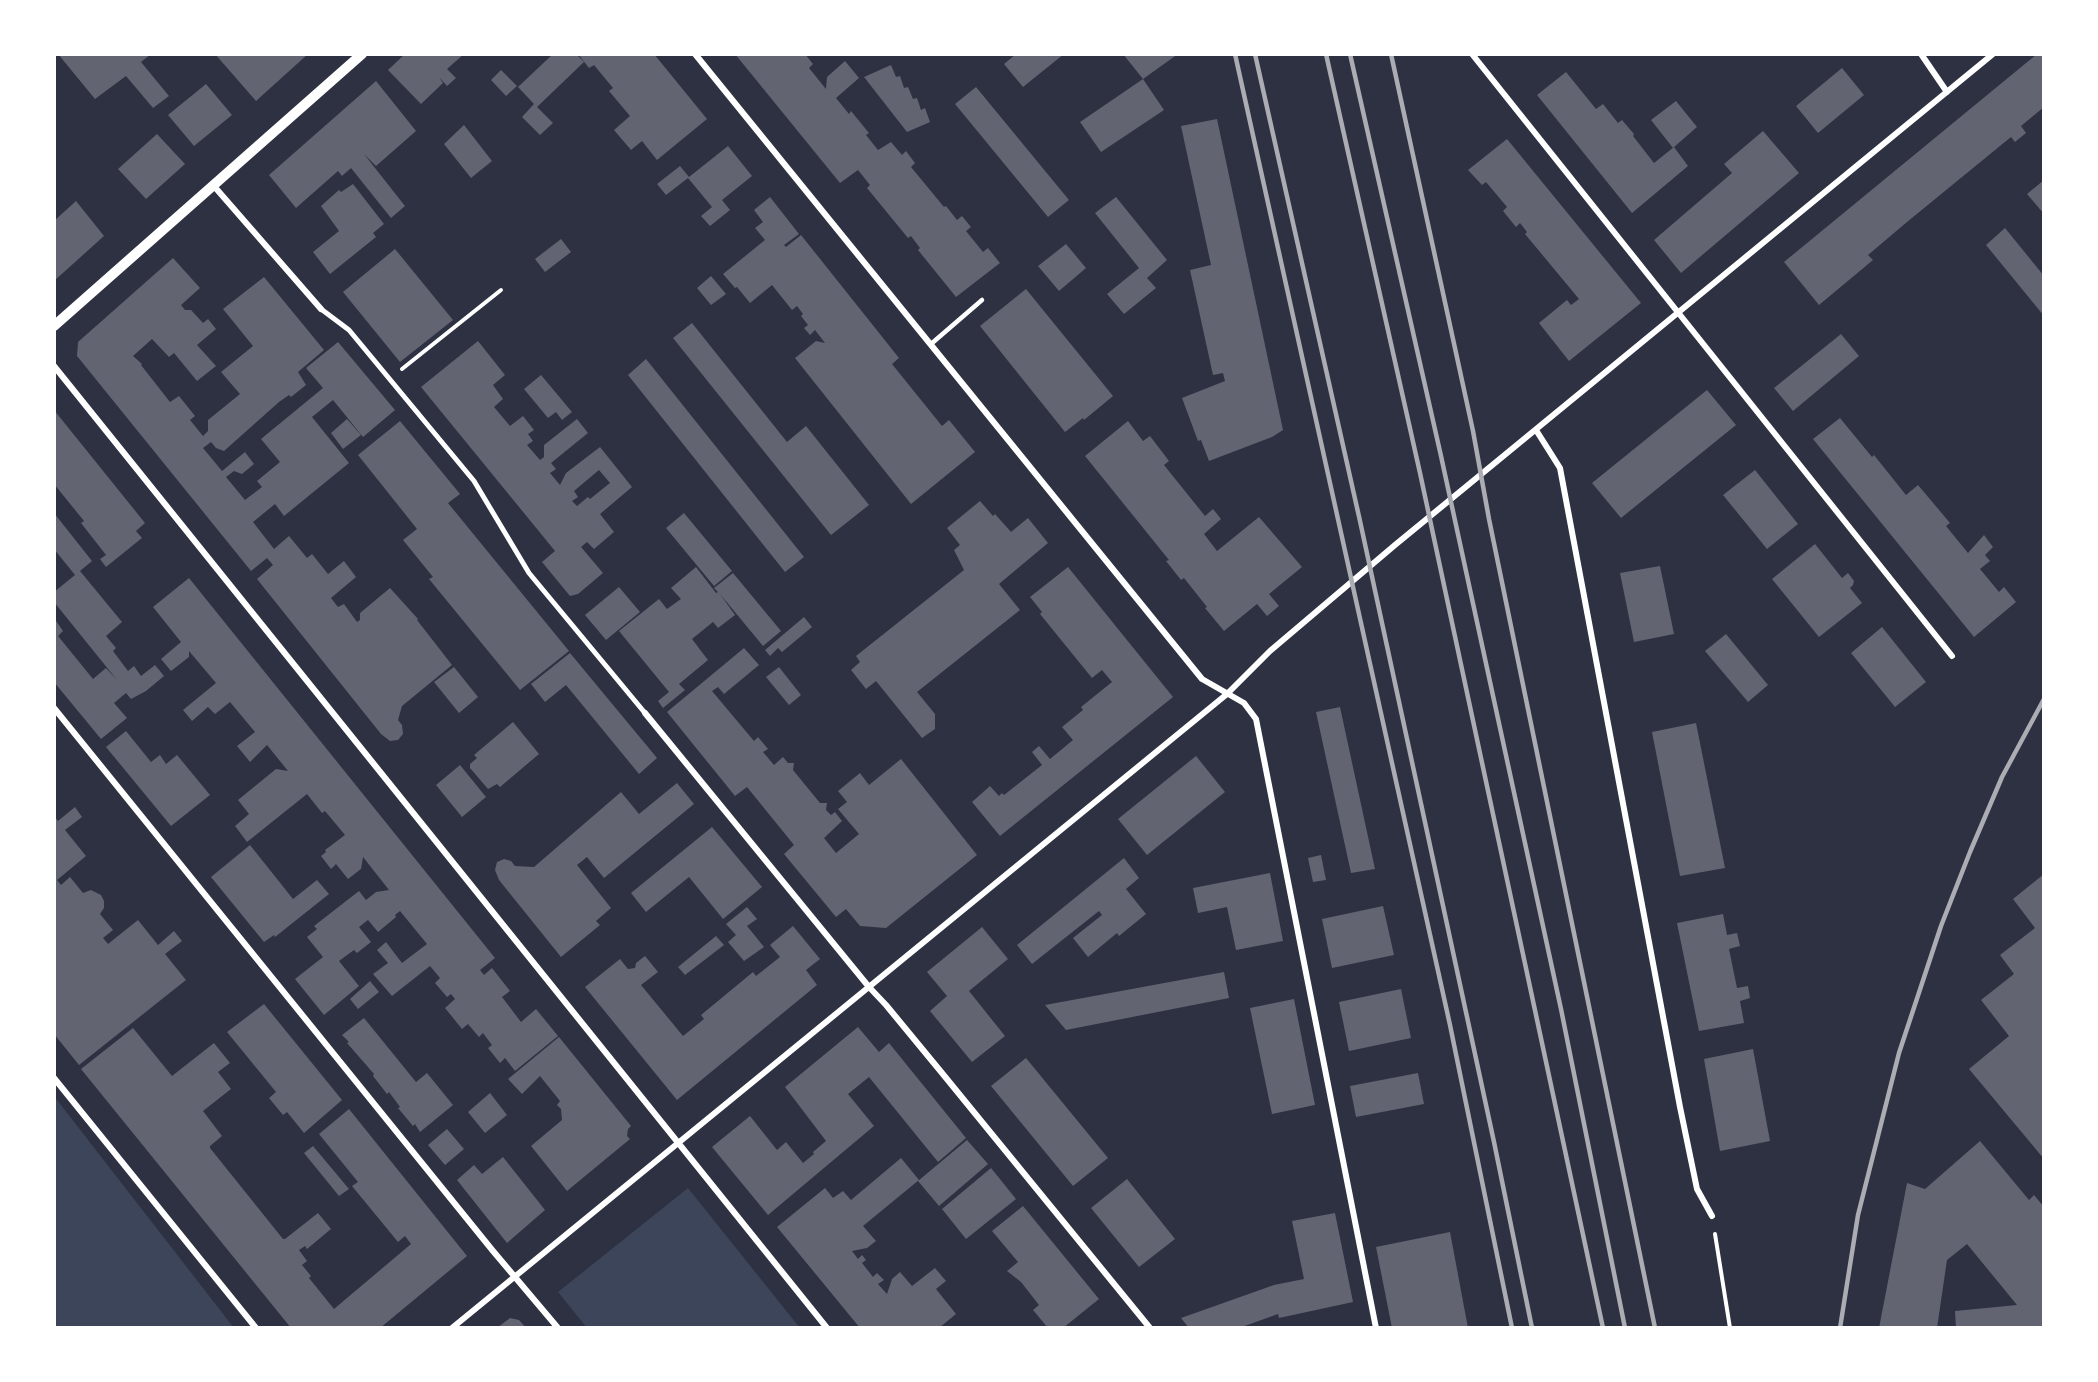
<!DOCTYPE html>
<style>
body{margin:0}
#map{position:relative;width:2098px;height:1382px;overflow:hidden;background:#2d3142;font-family:Lato,sans-serif}
canvas{display:block}
.frame{position:absolute;inset:0;border:56px solid #fff;pointer-events:none}
</style>
<div id="map">
<canvas width="2098" height="1382"></canvas>
<div class="frame"></div>
</div>
<script>
const g = document.querySelector('canvas').getContext('2d');
g.lineJoin = 'round';
function fill(path, color) { g.fillStyle = color; g.fill(path, 'evenodd'); }
const toPath = rows => new Path2D(rows.map(r => 'M' + r).join(''));
function stroke(path, color, width, dash) { g.strokeStyle = color; g.lineWidth = width; g.lineCap = dash ? 'butt' : 'round'; g.setLineDash(dash || []); g.stroke(path); }
const green = toPath([
 [54,1096,234,1328,54,1328],
 [688,1188,800,1328,587,1328,558,1292]
]);
const building = toPath([
 [58,54,151,54,141,62,169,96,153,108,126,76,95,99],
 [215,54,308,54,256,101],
 [405,54,464,54,447,69,456,78,447,86,439,77,443,83,421,104,388,70],
 [553,54,576,54,584,62,537,107,553,123,540,135,522,117,534,104,518,87],
 [578,54,654,54,707,119,657,160,642,141,631,150,614,130,630,116,609,91,613,88,594,65,589,68],
 [735,54,805,54,813,64,809,68,826,89,827,77,845,61,859,78,836,98,849,114,851,111,869,133,866,135,878,150,891,142,902,155,906,151,915,163,911,167,944,207,946,206,957,220,962,216,971,227,966,231,983,252,988,248,1000,263,956,297,918,250,920,248,911,236,908,238,867,188,870,185,858,170,840,183],
 [1016,54,1064,54,1023,87,1004,64],
 [1123,54,1178,54,1143,79,1164,110,1101,152,1080,122,1143,79],
 [2037,54,2044,54,2044,107,2021,126,2026,133,2015,142,2011,137,1907,222,1868,255,1873,260,1819,305,1784,262],
 [891,65,896,77,900,76,904,88,908,87,913,99,917,98,921,110,925,108,930,122,907,132,864,77],
 [1842,68,1864,95,1818,133,1796,106],
 [501,70,517,86,506,96,491,80],
 [1566,72,1596,109,1603,104,1618,123,1622,120,1634,134,1633,136,1654,163,1674,147,1688,166,1632,213,1537,95],
 [376,81,416,131,376,166,364,154,405,206,391,218,351,168,342,176,338,171,296,208,269,175],
 [206,84,232,115,194,146,168,115],
 [976,87,1069,200,1048,217,955,104],
 [1676,101,1697,127,1673,148,1651,120],
 [1217,119,1283,430,1272,437,1209,461,1201,440,1198,441,1182,398,1225,381,1223,373,1213,375,1190,270,1211,265,1181,126],
 [464,125,492,161,471,178,444,144],
 [1763,131,1799,173,1681,273,1654,240,1732,173,1724,164],
 [157,134,185,164,146,199,118,169],
 [1507,139,1641,303,1569,361,1539,323,1567,300,1571,305,1579,299,1525,234,1527,232,1520,223,1516,227,1503,211,1507,207,1486,182,1482,185,1468,170],
 [728,146,752,176,722,200,730,210,710,226,701,216,712,207,688,178,666,195,657,184,680,166,689,177],
 [2044,180,2044,214,2027,194],
 [353,184,384,224,373,233,376,237,330,274,313,252,339,231,321,206,339,190,341,192],
 [770,197,799,234,784,245,786,247,801,235,899,358,892,364,942,426,949,420,975,452,911,504,795,358,816,341,825,343,815,330,810,335,804,328,808,325,801,316,803,314,797,306,792,310,772,285,750,303,737,287,735,288,723,274,765,240,755,228,763,222,754,210],
 [1116,197,1167,260,1147,278,1156,288,1124,314,1107,294,1139,268,1095,213],
 [76,201,104,236,54,281,54,221],
 [2005,228,2044,276,2044,316,1986,245],
 [561,239,571,252,545,272,535,259],
 [1066,244,1086,268,1059,291,1038,266],
 [395,249,453,320,400,362,343,292],
 [173,258,200,288,181,305,185,310,191,310,203,323,208,319,216,329,197,345,216,366,197,381,174,353,169,357,152,339,133,356,142,364,141,365,170,402,179,396,195,416,190,420,203,436,208,431,208,420,240,394,221,372,253,346,223,309,264,277,324,350,298,372,306,385,291,397,289,395,279,402,224,451,216,448,211,442,203,448,222,471,245,452,254,464,242,474,234,471,226,477,245,500,262,487,257,481,280,462,261,439,323,388,306,368,338,342,395,410,363,437,333,400,312,417,349,463,284,516,275,504,253,522,274,549,289,536,307,558,312,554,328,574,344,561,356,577,331,598,338,607,344,604,357,622,360,620,360,613,390,588,418,619,417,620,452,665,402,706,398,720,402,725,403,734,398,740,390,741,381,734,257,579,273,565,267,558,251,571,77,356,78,342],
 [711,276,726,294,711,305,697,288],
 [1026,289,1113,396,1084,420,1083,418,1065,432,980,326],
 [692,323,787,442,806,426,869,505,831,535,673,338],
 [1841,334,1859,356,1793,411,1774,388],
 [478,341,505,375,493,385,503,399,494,407,510,426,523,416,534,430,528,434,533,441,527,445,540,460,544,457,544,445,577,419,588,433,551,463,556,469,550,473,560,485,566,473,600,447,632,487,600,514,614,532,594,549,587,542,581,547,603,573,578,594,570,596,542,562,555,551,421,387],
 [599,470,610,483,590,499,588,497,577,506,572,501,578,497,574,491],
 [646,359,804,557,785,572,628,375],
 [541,375,572,412,562,420,556,412,548,418,524,389],
 [1707,390,1736,425,1621,518,1592,483],
 [54,410,145,523,136,531,142,538,106,567,100,559,106,555,81,523,84,521,54,484],
 [1840,418,1872,457,1874,455,1906,495,1918,485,1950,523,1946,526,1968,553,1984,535,1993,547,1985,555,1990,561,1980,569,1999,592,2004,587,2016,602,1974,637,1813,439],
 [347,419,361,435,343,449,331,433],
 [400,421,460,494,448,503,569,651,520,690,429,579,433,577,403,540,417,529,358,455],
 [1128,421,1143,441,1150,436,1169,461,1164,465,1205,516,1213,509,1221,519,1204,534,1217,551,1259,517,1302,567,1269,594,1279,606,1267,616,1257,604,1224,631,1205,608,1207,607,1184,578,1181,580,1166,561,1169,560,1085,456],
 [1755,470,1798,524,1767,549,1723,495],
 [980,501,993,516,995,514,1011,532,1028,518,1048,543,999,584,1020,610,917,692,935,714,935,729,922,738,876,681,866,689,851,670,860,662,856,656,964,570,954,550,960,545,947,528],
 [54,513,92,561,80,571,122,622,106,636,116,648,113,651,128,671,134,666,141,676,155,665,164,676,146,691,131,699,126,693,114,703,127,718,101,739,54,682,54,618,63,631,58,636,93,679,106,668,117,680,54,602,54,592,75,575,54,549],
 [684,513,732,571,714,586,666,528],
 [1815,544,1842,578,1848,573,1854,581,1853,585,1850,588,1862,603,1819,637,1772,579],
 [1660,566,1674,634,1634,642,1620,573],
 [696,567,716,593,718,592,714,588,733,573,781,631,763,646,720,594,735,615,718,628,713,622,692,639,708,660,679,684,685,690,663,708,658,701,669,692,619,631,659,599,667,609,681,599,671,588],
 [1068,567,1173,697,1000,836,972,802,990,786,999,796,1002,793,1004,795,1042,765,1032,752,1039,746,1050,759,1073,740,1062,727,1083,710,1081,707,1112,682,1102,670,1092,678,1040,614,1042,612,1030,597],
 [189,578,495,958,480,970,484,975,492,968,510,991,502,997,521,1022,536,1009,558,1036,515,1071,505,1058,500,1063,488,1048,492,1045,483,1033,479,1037,468,1024,462,1029,445,1008,455,999,451,994,447,997,435,983,440,978,430,966,392,996,373,974,388,963,377,950,386,942,402,963,427,944,400,911,395,915,396,917,378,932,368,920,359,927,371,942,357,953,354,950,339,961,359,986,324,1015,295,979,323,957,307,937,317,929,314,926,359,891,366,900,376,892,389,890,363,857,361,869,348,879,336,864,331,869,321,856,326,852,325,850,345,835,325,811,322,813,307,794,247,842,235,826,249,814,238,800,276,769,288,771,267,745,250,762,237,746,255,732,230,702,215,714,208,707,192,721,183,710,216,683,189,651,189,657,171,671,161,659,181,642,153,607],
 [619,587,640,612,606,640,585,615],
 [804,617,812,627,782,652,778,648,770,656,765,650],
 [1882,627,1926,682,1895,707,1851,653],
 [1726,634,1768,685,1748,702,1705,651],
 [744,648,759,665,724,694,718,687,712,691,754,741,758,737,768,749,763,752,774,765,783,757,788,763,794,763,793,770,820,803,827,803,826,810,831,815,835,812,842,821,824,838,836,853,859,834,838,809,847,802,838,791,860,773,869,785,901,759,977,855,886,928,860,926,846,909,836,917,784,854,794,845,747,787,735,796,667,712],
 [570,653,657,758,639,774,566,685,545,702,531,684],
 [454,667,478,697,459,713,434,682],
 [779,667,801,695,789,705,766,677],
 [1340,707,1375,869,1351,873,1316,712],
 [513,722,539,754,500,787,497,784,488,789,470,768,470,764,477,758,474,755],
 [1696,723,1725,868,1680,876,1652,732],
 [126,731,151,762,160,755,166,764,177,755,210,795,171,826,106,747],
 [1196,756,1225,792,1147,855,1118,819],
 [460,765,486,797,462,817,436,785],
 [677,783,694,804,604,878,587,857,577,865,611,908,596,921,600,925,561,957,499,880,495,870,497,862,504,859,511,861,515,866,534,867,621,792,639,814],
 [75,807,82,817,65,830,86,856,57,880,61,885,70,877,83,893,91,890,101,895,104,901,104,908,100,914,113,930,103,938,108,944,138,920,158,945,174,931,182,941,165,954,186,980,79,1065,54,1034,54,816,58,821],
 [712,827,762,887,723,919,689,877,646,912,631,893],
 [250,845,293,899,317,880,329,894,275,937,274,935,264,942,211,877],
 [1321,855,1326,880,1313,882,1308,858],
 [1124,858,1139,878,1126,889,1146,914,1119,936,1117,933,1088,957,1073,938,1102,915,1099,911,1032,964,1017,945],
 [1270,873,1283,941,1236,950,1227,907,1198,913,1193,888],
 [2044,874,2044,1159,1969,1069,2009,1036,1981,1000,2014,974,2000,955,2035,928,2013,899],
 [1383,906,1394,955,1332,968,1322,919],
 [747,907,757,919,747,926,764,947,744,961,728,942,736,935,726,924],
 [1723,914,1727,935,1737,933,1740,946,1729,949,1737,988,1748,986,1750,998,1740,1001,1744,1023,1699,1031,1677,923],
 [793,926,820,959,806,970,817,985,677,1100,585,987,620,959,628,969,635,968,636,963,645,956,658,972,641,985,683,1036,704,1019,701,1015,753,972,756,976,780,957,770,945],
 [982,927,1008,959,969,991,1005,1036,972,1062,930,1011,947,996,927,972],
 [716,936,724,945,685,975,678,967],
 [1224,972,1229,998,1066,1030,1045,1005],
 [370,981,379,992,358,1009,350,999],
 [1401,989,1411,1038,1349,1051,1339,1002],
 [1294,999,1315,1105,1272,1114,1250,1008],
 [264,1004,342,1100,304,1133,287,1112,283,1115,269,1098,276,1092,227,1032],
 [364,1018,416,1082,427,1073,453,1105,420,1132,415,1124,413,1126,398,1108,400,1107,389,1092,387,1094,373,1076,374,1074,347,1043,349,1042,342,1035],
 [858,1027,879,1052,889,1043,966,1138,938,1162,869,1077,848,1094,874,1126,768,1215,712,1147,750,1116,777,1150,786,1142,803,1163,814,1154,813,1152,826,1141,785,1087],
 [133,1028,172,1076,214,1043,230,1063,218,1072,231,1089,203,1111,222,1136,210,1146,210,1148,283,1239,285,1239,318,1213,331,1229,307,1249,305,1246,299,1250,307,1261,302,1265,311,1276,309,1278,334,1309,411,1244,405,1236,398,1242,352,1186,358,1182,319,1134,349,1109,467,1256,380,1328,291,1328,81,1069],
 [559,1037,631,1126,628,1129,627,1136,630,1139,567,1191,531,1146,562,1120,561,1109,557,1105,560,1101,540,1076,522,1094,508,1079],
 [1753,1049,1770,1141,1720,1151,1704,1059],
 [1026,1058,1108,1158,1073,1186,991,1086],
 [1418,1073,1424,1104,1356,1117,1350,1086],
 [490,1093,507,1115,485,1133,468,1112],
 [447,1129,464,1149,445,1165,428,1145],
 [967,1140,988,1164,939,1206,918,1181],
 [1980,1141,2029,1200,2034,1195,2044,1207,2044,1328,1956,1328,1955,1311,2017,1305,1967,1244,1947,1260,1937,1328,1879,1328,1907,1183,1925,1189],
 [313,1146,349,1189,339,1196,304,1153],
 [503,1157,545,1210,507,1243,457,1180,474,1165,482,1174],
 [901,1158,919,1180,863,1226,876,1241,867,1248,852,1251,858,1259,862,1255,866,1260,862,1263,873,1277,877,1273,884,1280,878,1284,887,1294,892,1279,900,1272,912,1286,935,1268,946,1281,936,1289,956,1314,939,1328,860,1328,777,1227,825,1188,833,1198,843,1191,851,1200],
 [991,1168,1016,1199,966,1239,942,1209],
 [1127,1179,1175,1239,1139,1267,1091,1208],
 [1023,1206,1099,1299,1063,1328,1048,1328,1033,1310,1039,1305,1021,1282,1007,1271,1018,1262,992,1231],
 [1335,1213,1353,1302,1279,1318,1278,1314,1239,1328,1189,1328,1181,1318,1274,1285,1304,1279,1292,1221],
 [1450,1232,1468,1328,1392,1328,1376,1247],
 [510,1318,519,1320,526,1328,497,1328]
]);
const path = toPath([
 [402,369,501,290],
 [1715,1234,1730,1328]
]);
const service = toPath([
 [931,344,982,300]
]);
const pedestrian = toPath([
 [321,309,349,330,474,481,529,573,645,713]
]);
const minor = toPath([
 [695,54,1202,679,1244,703,1256,719,1376,1328],
 [1472,54,1952,656],
 [1921,54,1947,92],
 [213,185,321,309],
 [54,366,827,1328],
 [1536,430,1560,468,1680,1107,1697,1189,1712,1216],
 [54,708,493,1251,558,1328],
 [645,713,869,987,886,1005,942,1073,1150,1328],
 [54,1078,256,1328],
 [452,1328,1227,694,1270,651,1395,545,1993,54]
]);
const tertiary = toPath([
 [54,326,362,54]
]);
const rail = toPath([
 [1235,54,1450,1025,1512,1328],
 [1255,54,1360,521,1494,1142,1532,1328],
 [1326,54,1420,473,1603,1328],
 [1350,54,1441,456,1561,1009,1625,1328],
 [1391,54,1473,431,1489,519,1655,1328],
 [1840,1328,1858,1215,1899,1053,1941,926,1970,852,2002,777,2044,699]
]);
fill(green, '#3c4559');
fill(building, '#626471');
stroke(path, '#fff', 4);
stroke(service, '#fff', 4.5);
stroke(pedestrian, '#fff', 5);
stroke(minor, '#fff', 6);
stroke(tertiary, '#fff', 10);
stroke(rail, '#abadb3', 4.5);
</script>
